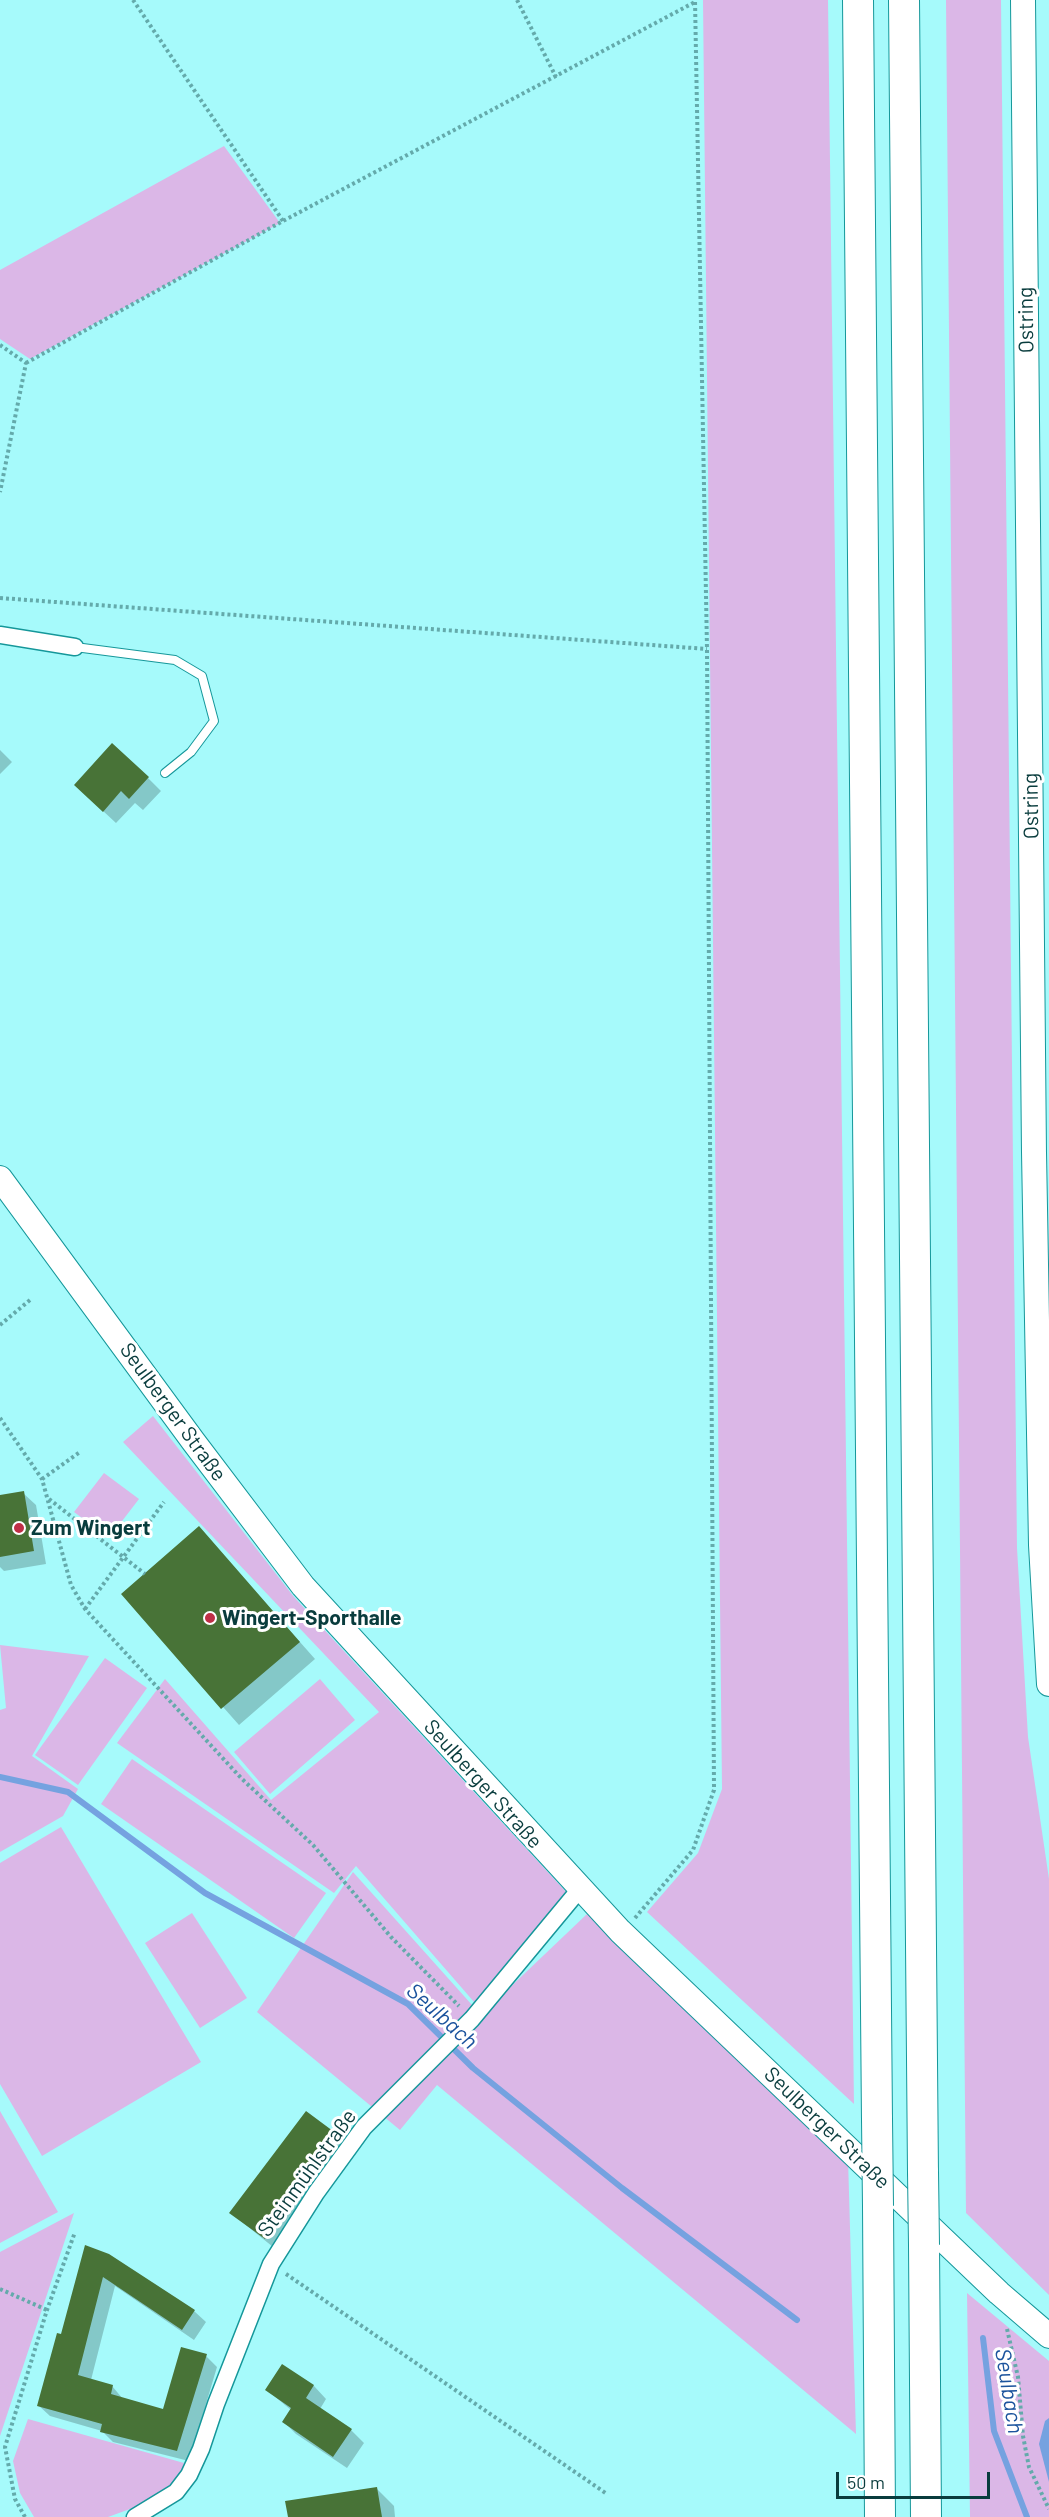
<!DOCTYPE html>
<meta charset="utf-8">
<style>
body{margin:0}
#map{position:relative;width:1049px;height:2517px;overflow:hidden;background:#a6fafb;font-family:Barlow,sans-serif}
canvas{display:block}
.scale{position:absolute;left:836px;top:2472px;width:154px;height:27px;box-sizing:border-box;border:3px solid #093c3d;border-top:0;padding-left:8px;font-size:18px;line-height:21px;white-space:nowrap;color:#093c3d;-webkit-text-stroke:4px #fff;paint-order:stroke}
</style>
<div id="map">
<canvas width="1049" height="2517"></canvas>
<div class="scale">50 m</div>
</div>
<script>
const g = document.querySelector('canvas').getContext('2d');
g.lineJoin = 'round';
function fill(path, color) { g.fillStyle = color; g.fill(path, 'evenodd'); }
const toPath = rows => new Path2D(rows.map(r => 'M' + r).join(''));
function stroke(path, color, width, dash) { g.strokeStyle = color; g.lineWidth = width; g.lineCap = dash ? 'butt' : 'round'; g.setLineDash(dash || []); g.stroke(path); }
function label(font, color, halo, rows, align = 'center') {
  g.font = font + ' Barlow,sans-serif'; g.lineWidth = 6; g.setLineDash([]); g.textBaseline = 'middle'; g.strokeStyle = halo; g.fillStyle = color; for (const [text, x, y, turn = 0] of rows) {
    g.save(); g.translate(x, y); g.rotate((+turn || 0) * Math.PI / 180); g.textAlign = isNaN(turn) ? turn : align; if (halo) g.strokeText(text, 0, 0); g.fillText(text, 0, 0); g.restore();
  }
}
const green = toPath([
 [703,0,828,0,854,2104,647,1912,698,1853,722,1789],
 [946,0,1001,0,1017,1548,1028,1737,1049,1879,1049,2295,966,2213],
 [224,146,280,223,30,359,0,339,0,270],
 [153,1416,294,1597,569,1895,481,2010,356,1866,334,1893,117,1743,165,1679,271,1800,379,1712,123,1442],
 [104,1473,139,1499,109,1538,74,1512],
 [0,1645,89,1656,32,1756,78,1789,63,1816,0,1852,0,1710,6,1708],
 [105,1658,147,1688,78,1785,35,1755],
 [320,1679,355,1720,270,1794,234,1752],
 [132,1759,326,1893,294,1938,101,1804],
 [61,1827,201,2062,42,2156,0,2084,0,1863],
 [353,1872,481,2015,587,1914,848,2159,856,2434,437,2085,400,2130,257,2012],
 [192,1913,247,1998,200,2028,145,1943],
 [0,2111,58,2212,0,2243],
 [74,2213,0,2436,0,2252],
 [967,2293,1049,2361,1049,2517,970,2517],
 [28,2419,184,2463,179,2482,152,2501,108,2517,34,2517,20,2493,13,2461]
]);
const water = toPath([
 [1049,2418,1049,2482,1039,2444,1045,2421]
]);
const shadow = toPath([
 [0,750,12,762,0,774],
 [148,778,161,791,143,810,135,803,116,823,88,797],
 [23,1493,36,1505,46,1564,4,1571,0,1567,0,1497],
 [199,1528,315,1659,239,1725,123,1594],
 [340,2138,353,2151,278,2251,231,2213],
 [109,2255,194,2311,206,2322,194,2340,115,2286,91,2380,112,2386,123,2399,165,2411,206,2356,217,2367,189,2461,113,2442,102,2431,50,2416,38,2405,62,2336],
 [283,2366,314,2386,326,2399,320,2409,351,2430,364,2443,347,2468,296,2434,284,2422,291,2410,267,2390],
 [377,2489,394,2506,395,2517,290,2517]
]);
const stream = toPath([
 [0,1777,68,1792,205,1893,408,2004,473,2068,622,2188,797,2320],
 [983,2338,994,2431,1027,2517]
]);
const building = toPath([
 [112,743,149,777,129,799,121,791,103,812,74,785],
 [24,1491,34,1551,0,1557,0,1495],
 [199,1526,300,1642,221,1709,121,1594],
 [306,2111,341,2137,265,2239,229,2213],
 [85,2245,109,2254,195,2310,182,2330,103,2277,78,2375,113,2385,111,2394,163,2409,181,2347,207,2354,177,2451,100,2432,102,2424,37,2406,57,2333,61,2334],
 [282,2364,314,2385,306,2398,352,2429,333,2457,282,2422,291,2408,265,2390],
 [377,2487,382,2517,288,2517,285,2501]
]);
const path = toPath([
 [133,0,283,221],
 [517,0,556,77],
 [0,345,26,363,0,492],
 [26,363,283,221,695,2],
 [0,598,707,649],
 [0,1325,30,1300],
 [0,1418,42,1479,71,1585,85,1609,242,1779,313,1845,391,1937,459,2006],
 [42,1479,80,1452],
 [49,1499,145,1574],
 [85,1609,164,1502],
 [635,1918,693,1850,714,1790,707,649,695,0],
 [286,2274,607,2494],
 [0,2289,47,2310],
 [1007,2329,1018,2377,1023,2436,1029,2467,1049,2509],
 [25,2517,15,2499,5,2447,47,2310,75,2232]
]);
const lane = toPath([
 [75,647,175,660,202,676,214,721,191,752,165,773]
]);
const street = toPath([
 [0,635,75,647],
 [135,2517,176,2492,189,2475,201,2449,216,2404,271,2264,316,2193,364,2127,472,2019,579,1890]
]);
const secondary = toPath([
 [1023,0,1034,1152,1041,1545,1049,1684],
 [0,1178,193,1441,303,1586,620,1931,999,2293,1049,2336]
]);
const highway = toPath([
 [858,0,877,2119],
 [904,0,923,2172],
 [878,2206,880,2517],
 [924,2245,926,2517]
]);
const highwayBridge = toPath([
 [877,2119,878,2206],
 [923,2172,924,2245]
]);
const markers = [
 [19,1528,6,"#bf2f46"],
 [210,1618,6,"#bf2f46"]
];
const streetNames = [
 ["Ostring",1026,320,-91],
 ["Ostring",1031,806,-91],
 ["Seulberger Straße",173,1412,54],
 ["Seulberger Straße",483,1784,48],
 ["Seulberger Straße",827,2128,44],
 ["Steinmühlstraße",307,2173,-54]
];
const poiNames = [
 ["Zum Wingert",31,1528],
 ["Wingert-Sporthalle",222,1618]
];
const waterNames = [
 ["Seulbach",442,2016,42],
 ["Seulbach",1009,2391,81]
];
fill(green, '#dbb7e7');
fill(water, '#75a2e0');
fill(shadow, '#0003');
stroke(stream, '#75a2e0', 6);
fill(building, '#487337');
stroke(lane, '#15979a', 10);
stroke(street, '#15979a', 19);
stroke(secondary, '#15979a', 26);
stroke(highway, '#15979a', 32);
stroke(path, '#64aaab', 4, [3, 3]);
stroke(lane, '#fff', 8);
stroke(street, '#fff', 16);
stroke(secondary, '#fff', 24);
stroke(highway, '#fff', 30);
stroke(highwayBridge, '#15979a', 32, []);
stroke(highwayBridge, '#fff', 30);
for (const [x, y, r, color] of markers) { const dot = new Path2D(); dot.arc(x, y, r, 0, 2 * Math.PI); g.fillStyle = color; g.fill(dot); stroke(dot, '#fff', 2); }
label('21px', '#093c3d', '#fff', streetNames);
label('bold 21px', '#093c3d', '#fff', poiNames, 'left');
label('italic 22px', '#1b539d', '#fff', waterNames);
</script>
